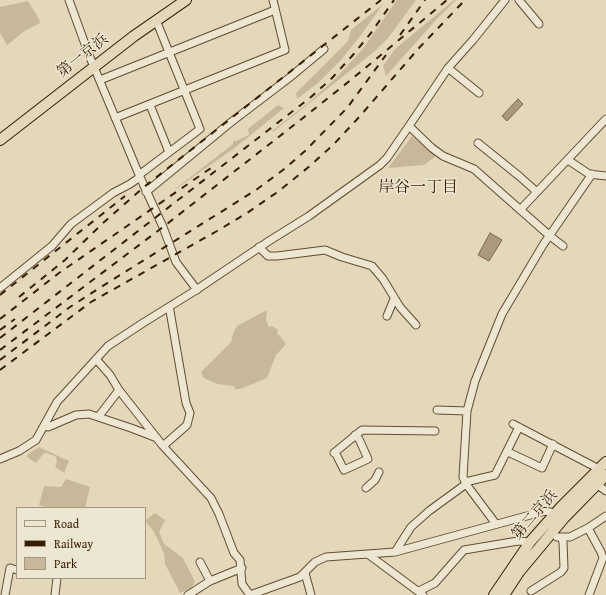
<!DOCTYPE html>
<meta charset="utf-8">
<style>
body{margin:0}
#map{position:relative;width:606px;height:595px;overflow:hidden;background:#e4d8ba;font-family:"Gentium Book Plus",serif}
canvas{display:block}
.legend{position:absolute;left:16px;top:507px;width:130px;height:72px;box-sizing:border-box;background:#ede6d2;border:1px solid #a5967e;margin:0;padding:5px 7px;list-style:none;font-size:12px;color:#381e00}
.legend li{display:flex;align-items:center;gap:8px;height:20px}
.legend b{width:20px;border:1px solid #a5967e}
</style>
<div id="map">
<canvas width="606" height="595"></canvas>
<ul class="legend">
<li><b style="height:5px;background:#ede6d2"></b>Road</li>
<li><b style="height:5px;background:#381e00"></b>Railway</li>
<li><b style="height:11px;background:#c7b89a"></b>Park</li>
</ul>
</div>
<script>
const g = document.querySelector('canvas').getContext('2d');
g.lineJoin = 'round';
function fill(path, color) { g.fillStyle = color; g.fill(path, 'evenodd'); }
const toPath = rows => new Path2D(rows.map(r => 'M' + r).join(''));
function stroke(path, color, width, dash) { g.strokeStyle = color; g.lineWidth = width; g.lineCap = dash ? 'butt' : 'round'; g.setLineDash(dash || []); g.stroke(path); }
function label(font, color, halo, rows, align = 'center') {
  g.font = font + ' "Gentium Book Plus","Noto Serif JP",serif'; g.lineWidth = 3; g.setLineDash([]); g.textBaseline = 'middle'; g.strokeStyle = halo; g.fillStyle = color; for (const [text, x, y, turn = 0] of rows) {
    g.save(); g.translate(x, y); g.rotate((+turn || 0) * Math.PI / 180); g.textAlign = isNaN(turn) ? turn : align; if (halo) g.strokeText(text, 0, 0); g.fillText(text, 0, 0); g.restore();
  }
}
const green = toPath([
 [397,0,416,0,388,38,375,51,273,132,272,131,308,103,335,79,362,50],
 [454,0,456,0,435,21,386,76,383,66,395,49],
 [28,1,39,19,40,23,26,30,7,45,0,33,0,7],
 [383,4,361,35,341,60,319,82,297,99,296,93,348,41,351,30],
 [278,105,284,108,236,147,170,193,233,144,233,141,236,141,249,135,248,129],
 [412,136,436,156,424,165,388,168],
 [267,310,266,320,269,327,272,326,278,330,277,334,280,336,286,344,276,355,267,378,240,389,235,389,234,386,217,384,204,378,201,372,231,342,233,334,237,326],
 [39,447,69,461,64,473,55,467,57,462,56,457,52,455,47,453,43,454,36,463,27,457,28,454],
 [66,479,90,487,85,508,48,508,39,505,44,486,61,487],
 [155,513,165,520,159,532,164,544,183,558,195,582,191,588,180,593,165,564,164,553,154,532,145,521]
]);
const water = toPath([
 [518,99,523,104,507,121,502,116,518,99],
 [490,233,502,240,489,261,478,255,490,233]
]);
const minor = toPath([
 [69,0,89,55,140,177,163,227,176,262,197,290],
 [519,0,539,24],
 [448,68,479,93],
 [100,80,275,10],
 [150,105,169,152],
 [115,118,285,50,273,0],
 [409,126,432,148,443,156,474,169,550,236,563,246],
 [478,143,519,176,537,192],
 [568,160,589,174,606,176],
 [139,175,200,129,156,20],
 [146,192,230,123,289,78,324,49],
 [520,210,606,119],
 [259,247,268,256,277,256,325,250,342,257,372,266,383,279,400,307,416,325],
 [0,288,52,246,71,224,113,193,130,184,140,177],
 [387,316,394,299],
 [96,359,110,375,119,390,163,446,211,498,219,514,234,553,240,560,242,584,250,595],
 [437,410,467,411],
 [99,416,119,390],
 [513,424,599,469],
 [45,426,48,427,76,415,89,414,131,428,157,438],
 [163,446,187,425,190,413,186,403,170,311,168,308],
 [335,452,344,470,368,459,359,439,355,435],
 [508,452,542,468,553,444],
 [334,453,362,430,435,431],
 [0,459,19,451,36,440,57,402,108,346,143,323,193,292,269,241,309,216,380,165,387,158,409,126,448,68,473,40,505,0],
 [465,482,495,475,519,427],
 [596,484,606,491],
 [366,488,375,480,379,472],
 [496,524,466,484,463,477,467,411,475,381,502,314,543,245,592,174],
 [588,528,601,552,603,558,589,595],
 [557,537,570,537,588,528,606,516],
 [395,552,411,527,429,511,466,484],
 [369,555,423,595],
 [200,562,210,581],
 [305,573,311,595],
 [419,591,435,583,464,550,518,541,530,542],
 [531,591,561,572,564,568,563,542,561,537],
 [5,595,10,568,17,570],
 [55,595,57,578],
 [188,595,210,581,242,568],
 [250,595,300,577,315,562,326,557,395,552,545,511,559,514]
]);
const highway = toPath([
 [0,140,134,36,186,0],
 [494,595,530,542,561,507,606,462],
 [504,595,519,572,564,518,606,475]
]);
const rail = toPath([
 [400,35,425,0],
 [0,295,125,196],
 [19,297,65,260,103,223,144,187,381,0],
 [0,319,59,273,211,168],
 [0,330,15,319],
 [0,338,311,97,332,78,352,56,371,33,394,0],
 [0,350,163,227,303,118,352,79,447,0],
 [0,360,70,307,101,287,256,190,283,170,305,151,347,108,386,55],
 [0,370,91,302,217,231,247,213,279,191,311,165,334,144,361,115,418,49,465,0]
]);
const streetNames = [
 ["第一京浜",83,56,-38],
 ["第二京浜",535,515,-49]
];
const neighbourhoodNames = [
 ["岸谷一丁目",418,188]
];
fill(green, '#c7b89a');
fill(water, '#aa997b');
stroke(water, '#7c684a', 1);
stroke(minor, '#634c2e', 9);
stroke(highway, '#381e00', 12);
stroke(minor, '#ede6d2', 7);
stroke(highway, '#e4d8ba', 10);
stroke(rail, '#381e00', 2, [7, 7]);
label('15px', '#381e00', '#ede6d2', streetNames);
label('16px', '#381e00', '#ede6d2', neighbourhoodNames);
</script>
